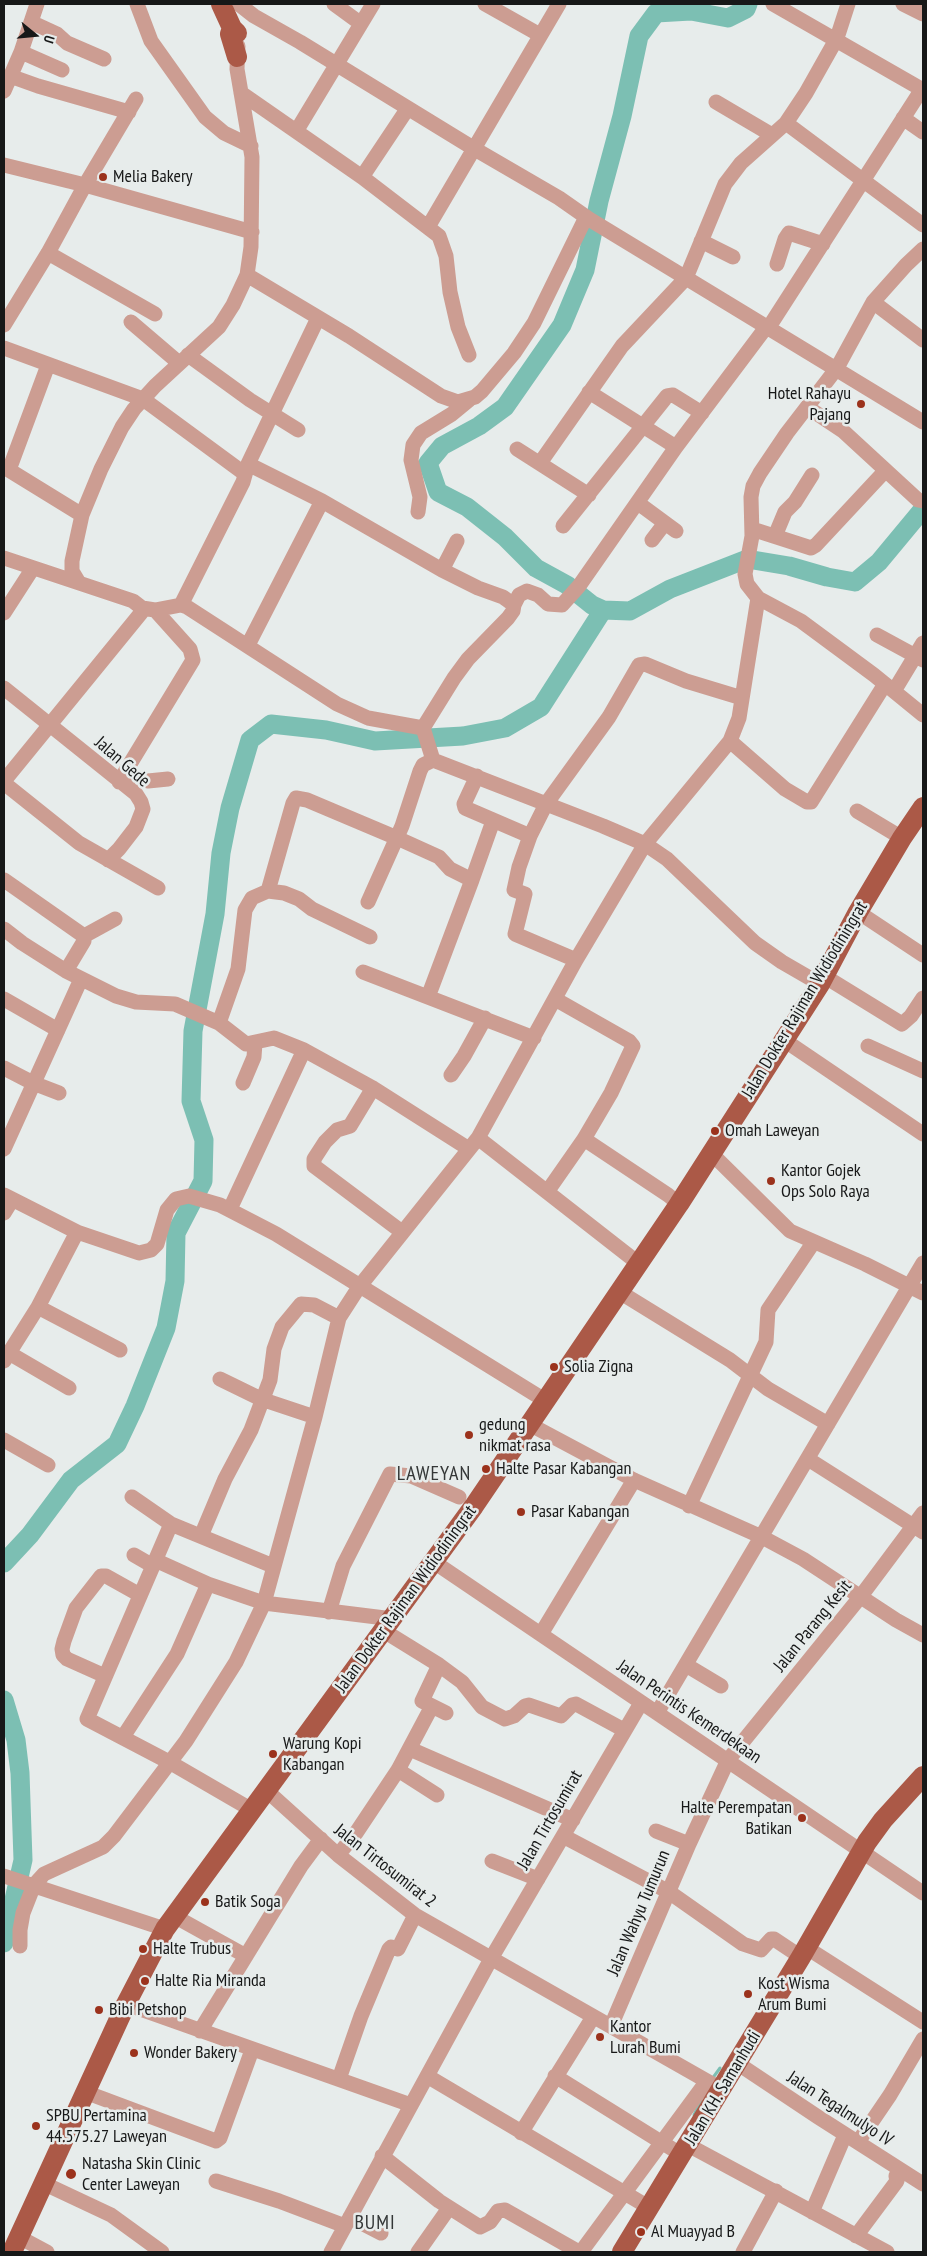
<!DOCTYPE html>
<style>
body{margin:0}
#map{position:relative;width:927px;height:2256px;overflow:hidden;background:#e7eceb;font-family:"PT Sans Narrow",sans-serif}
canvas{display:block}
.frame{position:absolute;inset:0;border:5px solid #171818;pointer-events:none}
.north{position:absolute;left:10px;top:10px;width:50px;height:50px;-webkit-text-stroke:4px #e7eceb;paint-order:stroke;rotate:107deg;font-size:14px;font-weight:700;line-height:20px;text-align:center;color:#171818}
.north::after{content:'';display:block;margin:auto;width:18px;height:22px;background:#171818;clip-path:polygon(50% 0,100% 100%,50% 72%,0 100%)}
</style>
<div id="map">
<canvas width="927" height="2256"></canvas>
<div class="frame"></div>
<div class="north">U</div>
</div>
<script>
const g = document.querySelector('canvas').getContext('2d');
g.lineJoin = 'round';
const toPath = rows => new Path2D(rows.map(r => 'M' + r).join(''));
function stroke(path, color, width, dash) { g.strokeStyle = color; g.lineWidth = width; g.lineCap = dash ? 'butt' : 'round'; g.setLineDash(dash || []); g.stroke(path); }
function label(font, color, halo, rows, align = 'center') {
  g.font = font + ' "PT Sans Narrow",sans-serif'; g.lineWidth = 5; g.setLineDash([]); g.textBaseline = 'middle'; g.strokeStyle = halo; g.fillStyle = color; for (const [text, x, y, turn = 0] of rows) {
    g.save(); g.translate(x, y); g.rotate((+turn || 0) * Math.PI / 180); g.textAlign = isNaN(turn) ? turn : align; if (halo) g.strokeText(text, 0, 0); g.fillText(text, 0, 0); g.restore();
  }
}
const stream = toPath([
 [712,2079,720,2068],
 [694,2115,701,2100]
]);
const river = toPath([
 [603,610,592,605,567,585,536,568,505,537,467,507,438,492,428,463,442,446,479,426,505,407,562,325,585,270,599,201,622,116,639,36,656,13,691,11,728,18,746,9,748,4],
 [4,1563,30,1535,71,1480,117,1444,135,1406,166,1328,175,1281,176,1233,203,1181,204,1140,191,1101,193,1031,215,914,221,853,230,808,250,740,271,724,326,730,375,741,463,736,505,728,541,707,603,610,630,611,670,589,747,559,789,566,827,577,855,582,879,562,923,509],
 [4,1700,16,1740,20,1773,23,1860,4,1943]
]);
const minor = toPath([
 [137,4,151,41,205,117,224,133,251,146],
 [334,4,360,23],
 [485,4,540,35],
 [773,4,923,90],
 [903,4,923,14],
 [240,5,254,16,300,42,473,148,559,198,589,219,923,422],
 [31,22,57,34,67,43,104,59],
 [21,52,62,70],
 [10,76,38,86,129,112],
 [4,91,21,52,37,4],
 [241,93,362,177,439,236,446,256,450,292,458,327,469,355],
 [716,102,772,135],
 [903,118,923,132],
 [786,123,923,225],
 [297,130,373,4],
 [4,165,85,185,252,232],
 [362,177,408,108],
 [428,227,559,4],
 [701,241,733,257],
 [923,249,906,265,873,302,837,368,787,433,760,473,753,486,751,497,752,536,745,574,747,584,758,598,801,621,874,675,923,715],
 [48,253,155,314],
 [777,264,785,239,789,233,823,244],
 [247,275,349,336,441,396,458,402,475,397,482,391,514,353,534,323,586,217],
 [873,302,923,340],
 [131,322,179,363],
 [4,325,48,253,85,185,136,99],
 [769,327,922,89],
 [4,348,143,399,245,474],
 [188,355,250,400,298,430],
 [589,392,676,447],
 [807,407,843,431,918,500,923,501],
 [517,449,589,495],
 [540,463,622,346,686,278,725,184,741,163,786,123,806,93,837,38,848,4],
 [248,464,318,318],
 [4,467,82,515],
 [9,470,48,365],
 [638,503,676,531],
 [418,512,420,497,411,460,413,445,421,433,452,414,469,400],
 [563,526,667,396,673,395,702,413],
 [752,529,811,548,816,545,885,471],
 [775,536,785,512,795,502,812,475],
 [652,540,665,523],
 [4,558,133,601,142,608,141,613,4,781],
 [442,570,457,541],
 [78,581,72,571,72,561,82,515,101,469,122,427,134,409,155,386,219,327,233,305,247,275,251,247,252,157,237,69,238,46],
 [181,605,243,482,248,464,322,501,442,570,478,588,503,597,514,605,513,611,508,618,468,659,454,678,423,728],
 [514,605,519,595,527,591,538,595,548,604,562,605,579,586,676,447,767,326],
 [142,608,155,610,181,605,187,607,337,704,368,718,423,728,433,760],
 [4,613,33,568],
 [877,635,923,660],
 [248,645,322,501],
 [4,688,136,794,141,802,143,809,136,827,119,849,108,860],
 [894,691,923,643],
 [730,741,785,789,807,802,811,802,885,684],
 [124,775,148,781,168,779],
 [477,776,464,804,465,808,530,836],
 [119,782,193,660,190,649,155,610],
 [4,783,79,843,158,888],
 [857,811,902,838],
 [4,880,84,936,84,941,66,971],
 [268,891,293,803,296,798,307,800,397,838,439,857,450,869,472,880,493,821],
 [368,902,402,826,420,771,423,765,433,760,603,826,645,844,667,859,755,943,782,962,820,984],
 [858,912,923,955],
 [4,929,22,943,66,971,116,996,136,1002,175,1004,219,1023,246,1044,274,1038,304,1050,373,1088,469,1149],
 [84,936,115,919],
 [576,960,515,934,525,894,514,890,519,867,530,836,546,804,609,717,639,665,645,664,686,681,742,698],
 [363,972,534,1038],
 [824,976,902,1024,911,1016,923,998],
 [428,997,472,880],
 [4,999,58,1030],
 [219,1023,238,969,245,910,252,898,268,891,284,893,299,899,312,909,370,937],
 [784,1040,923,1134],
 [868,1046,923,1071],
 [4,1068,33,1083,59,1093],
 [451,1075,464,1056,485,1018],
 [243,1083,254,1057,255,1043],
 [373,1088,350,1126,337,1130,325,1142,314,1159,314,1166,402,1232],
 [478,1138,638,1263],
 [584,1139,668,1195,679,1204],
 [4,1149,81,979],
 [712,1154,790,1231,865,1264,923,1293],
 [547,1192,584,1139,611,1093,633,1046,629,1041,555,999],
 [4,1195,77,1232,139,1253,151,1250,157,1244,167,1210,176,1199,189,1196,220,1205,276,1234,546,1401],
 [230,1209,304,1050],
 [4,1213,12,1200],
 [618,1291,730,1360,768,1389,828,1424],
 [38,1307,120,1350],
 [9,1353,69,1388],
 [4,1361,38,1307,77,1232],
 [220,1379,261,1399,315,1417],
 [529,1424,634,1480,762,1537,803,1559,896,1620,923,1635],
 [4,1440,48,1465],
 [808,1459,923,1532],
 [132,1497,171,1524,273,1566],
 [689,1506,766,1342,768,1310,813,1243],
 [171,1524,87,1719,171,1763,252,1810],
 [201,1536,225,1479,251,1430,270,1380,274,1349,282,1327,301,1304,314,1305,339,1318],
 [134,1555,153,1566],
 [155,1560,208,1584,264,1603,393,1619],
 [434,1562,923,1893],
 [329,1612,343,1566,390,1474,411,1476,459,1497],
 [541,1634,634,1480],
 [439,1665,462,1682,482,1707,505,1719,514,1716,525,1706,529,1705,561,1716,572,1705,576,1704,624,1730],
 [686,1665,721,1686],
 [105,1676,67,1659,63,1655,62,1649,64,1641,76,1608,101,1576,106,1576,140,1595],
 [432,1706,446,1713],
 [657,1713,923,1263],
 [123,1737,177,1654,208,1584],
 [410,1749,573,1820],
 [398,1770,437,1795],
 [266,1790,338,1855,415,1915,721,2089],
 [656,1831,689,1844],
 [563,1836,669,1892,743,1944,761,1950,771,1939,774,1939,801,1957],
 [338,1855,356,1833,398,1770,432,1706,422,1701,439,1665,384,1631],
 [492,1861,538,1879],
 [4,1876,165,1929],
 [174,1916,246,1956],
 [20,1946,20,1930,23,1913,34,1885,44,1874,103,1847,114,1836,186,1741,236,1662,264,1603,315,1417,339,1318,359,1287,478,1138,576,960,645,844,730,741,739,718,758,598],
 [807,1948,923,2022],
 [126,2004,411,2105],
 [611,2026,689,1844,728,1760,861,1596,923,1513],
 [200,2031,301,1866,321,1839],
 [737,2063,818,2117,923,2184],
 [427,2076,650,2208],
 [555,2076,682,2155],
 [339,2079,361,2016,389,1949,391,1947,398,1949,415,1915],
 [85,2092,216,2141,220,2138,252,2050],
 [521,2133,593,2017],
 [858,2142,890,2095,923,2039],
 [688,2145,887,2252],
 [382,2156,439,2201,480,2227,490,2222,498,2211,505,2210,579,2252],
 [216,2181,279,2201,345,2226],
 [45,2184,111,2215,162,2252],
 [812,2212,845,2135],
 [350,2217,381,2233],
 [856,2236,897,2181,896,2176,900,2170],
 [19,2237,47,2252],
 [331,2252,492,1957,641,1703],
 [418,2252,449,2208],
 [581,2252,707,2081],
 [743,2252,776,2191]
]);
const major = toPath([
 [221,4,232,28,237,33],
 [232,28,230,34,237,57],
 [12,2252,126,2004,165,1929,474,1506,679,1204,820,984,858,912,902,838,923,807],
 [622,2252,801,1957,867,1842,883,1820,923,1776]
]);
const markers = [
 [103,177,5,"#9b321c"],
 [861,404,5,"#9b321c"],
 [715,1131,5,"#9b321c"],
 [771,1181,5,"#9b321c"],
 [554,1367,5,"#9b321c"],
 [469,1435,5,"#9b321c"],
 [486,1469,5,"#9b321c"],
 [521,1512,5,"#9b321c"],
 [273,1754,5,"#9b321c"],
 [802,1818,5,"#9b321c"],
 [205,1902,5,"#9b321c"],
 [143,1949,5,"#9b321c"],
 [145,1981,5,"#9b321c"],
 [748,1994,5,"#9b321c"],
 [99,2010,5,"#9b321c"],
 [600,2037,5,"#9b321c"],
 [134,2053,5,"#9b321c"],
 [36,2126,5,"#9b321c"],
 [71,2174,6,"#9b321c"],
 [641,2232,5,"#9b321c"]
];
const poiNames = [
 ["Melia Bakery",113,177],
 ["Hotel Rahayu",851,394,"right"],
 ["Pajang",851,415,"right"],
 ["Omah Laweyan",725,1131],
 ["Kantor Gojek",781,1171],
 ["Ops Solo Raya",781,1192],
 ["Solia Zigna",564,1367],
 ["gedung",479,1425],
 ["nikmat rasa",479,1446],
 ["Halte Pasar Kabangan",496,1469],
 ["Pasar Kabangan",531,1512],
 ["Warung Kopi",283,1744],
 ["Kabangan",283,1765],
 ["Halte Perempatan",792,1808,"right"],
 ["Batikan",792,1829,"right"],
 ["Batik Soga",215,1902],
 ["Halte Trubus",153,1949],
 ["Halte Ria Miranda",155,1981],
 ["Kost Wisma",758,1984],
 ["Arum Bumi",758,2005],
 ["Bibi Petshop",109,2010],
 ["Kantor",610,2027],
 ["Lurah Bumi",610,2048],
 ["Wonder Bakery",144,2053],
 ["SPBU Pertamina",46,2116],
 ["44.575.27 Laweyan",46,2137],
 ["Natasha Skin Clinic",82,2164],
 ["Center Laweyan",82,2185],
 ["Al Muayyad B",651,2232]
];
const streetNames = [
 ["Jalan Gede",122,762,41],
 ["Jalan Dokter Rajiman Widiodiningrat",805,1000,-59],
 ["Jalan Dokter Rajiman Widiodiningrat",406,1599,-54],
 ["Jalan Parang Kesit",813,1626,-51],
 ["Jalan Perintis Kemerdekaan",689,1712,34],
 ["Jalan Tirtosumirat",550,1820,-60],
 ["Jalan Tirtosumirat 2",385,1866,38],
 ["Jalan Wahyu Tumurun",639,1913,-67],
 ["Jalan KH. Samanhudi",723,2088,-59],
 ["Jalan Tegalmulyo IV",840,2109,33]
];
const quarterNames = [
 ["LAWEYAN",434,1474],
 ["BUMI",375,2223]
];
stroke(stream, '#7cbfb3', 3);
stroke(river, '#7cbfb3', 19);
stroke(minor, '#cc9d92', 15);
stroke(major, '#ab5947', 20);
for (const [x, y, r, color] of markers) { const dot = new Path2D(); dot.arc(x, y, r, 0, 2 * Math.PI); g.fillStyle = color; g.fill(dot); stroke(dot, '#e7eceb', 2); }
label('18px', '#171818', '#e7eceb', poiNames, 'left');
label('18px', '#171818', '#e7eceb', streetNames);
g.letterSpacing = '1px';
label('20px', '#343737', '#e7eceb', quarterNames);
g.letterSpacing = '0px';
</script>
